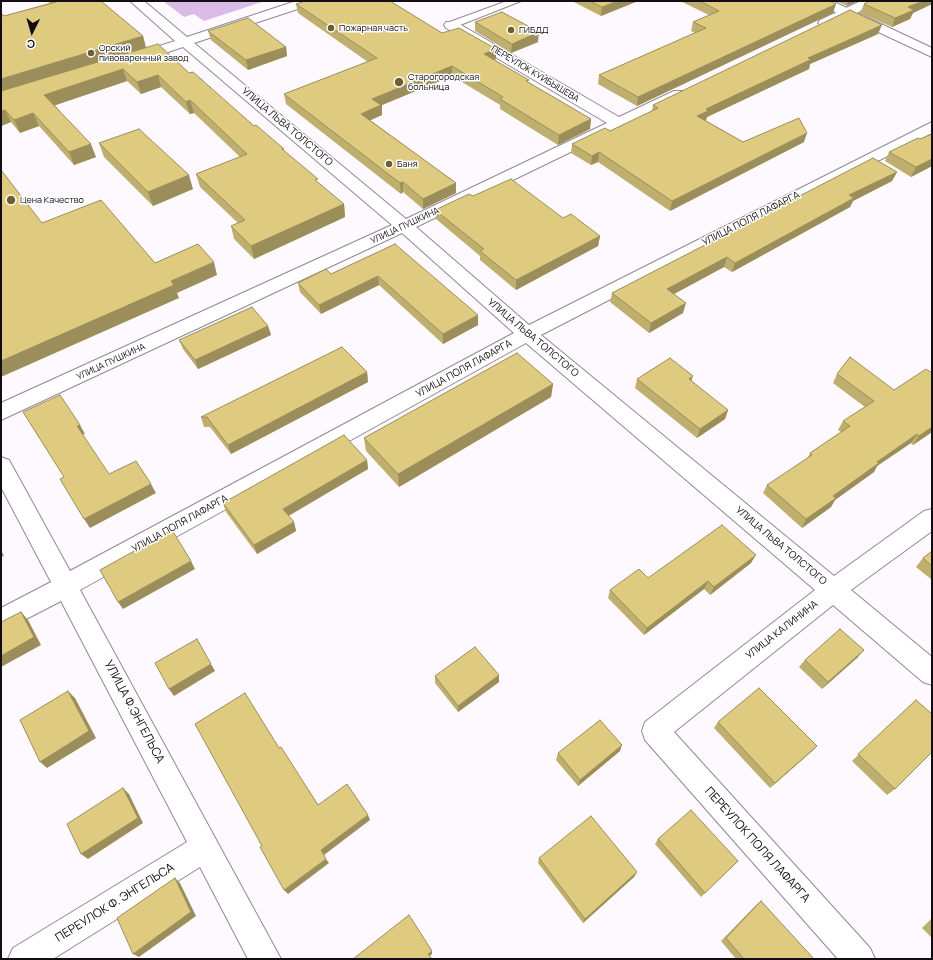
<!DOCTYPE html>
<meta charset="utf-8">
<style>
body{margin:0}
#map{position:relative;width:933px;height:960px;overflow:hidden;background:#fdf9ff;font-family:Manrope,sans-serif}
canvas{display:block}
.frame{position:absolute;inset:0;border:2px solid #110d12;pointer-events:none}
.north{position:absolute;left:12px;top:12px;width:40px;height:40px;-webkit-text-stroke:3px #fff;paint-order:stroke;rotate:185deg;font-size:11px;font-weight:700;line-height:16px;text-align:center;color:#110d12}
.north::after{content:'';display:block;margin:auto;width:14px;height:18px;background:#110d12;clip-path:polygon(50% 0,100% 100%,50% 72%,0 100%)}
</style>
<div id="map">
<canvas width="933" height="960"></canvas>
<div class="frame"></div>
<div class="north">С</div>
</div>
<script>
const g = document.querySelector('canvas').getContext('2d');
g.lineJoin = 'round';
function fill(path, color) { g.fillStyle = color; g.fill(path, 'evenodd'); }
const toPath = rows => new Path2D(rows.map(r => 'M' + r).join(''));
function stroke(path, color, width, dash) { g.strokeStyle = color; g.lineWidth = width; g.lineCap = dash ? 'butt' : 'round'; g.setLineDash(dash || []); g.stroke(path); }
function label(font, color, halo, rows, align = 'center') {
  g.font = font + ' Manrope,sans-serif'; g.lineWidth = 3; g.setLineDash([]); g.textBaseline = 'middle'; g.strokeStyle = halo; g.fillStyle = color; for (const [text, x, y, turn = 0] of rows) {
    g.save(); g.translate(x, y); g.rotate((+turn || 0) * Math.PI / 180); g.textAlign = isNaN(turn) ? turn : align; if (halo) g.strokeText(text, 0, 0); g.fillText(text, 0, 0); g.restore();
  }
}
const green = toPath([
 [163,1,265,1,204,21,194,14,184,17]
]);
const service = toPath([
 [507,1,521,1,455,27,447,27,446,25,447,23,507,1]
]);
const minor = toPath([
 [130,1,144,1,187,37,296,1,315,1,313,4,194,43,406,219,607,123,446,28,444,25,446,22,456,22,619,117,674,91,684,91,686,94,684,97,416,227,529,325,932,122,932,133,541,335,834,576,924,511,932,509,932,531,851,590,932,657,932,685,923,682,833,605,674,732,870,948,875,959,838,959,645,740,642,731,645,722,815,590,526,343,80,590,281,959,248,959,200,867,53,959,8,959,13,948,187,842,61,601,1,632,1,608,51,582,1,487,1,457,9,460,70,571,514,333,402,233,1,420,1,403,392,225,183,47,141,61,131,61,129,58,131,55,175,41,130,1],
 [861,1,877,1,875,4,830,26,825,27,818,23,820,20,861,1]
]);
const tertiary = toPath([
 [816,1,832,1,932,48,932,57,818,4,816,1]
]);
const wall = toPath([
 [47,1,101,1,143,36,146,48,189,73,254,126,284,149,284,151,318,183,344,204,345,217,254,259,234,239,231,226,238,223,200,187,196,174,240,157,194,113,190,114,161,87,141,94,127,81,55,105,96,157,74,165,39,126,20,133,11,122,1,126,4,16,50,3],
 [572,1,638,1,601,16],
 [680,1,830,1,833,13,637,106,598,84,599,75,695,33,691,31,693,22,709,15],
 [836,1,858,1,847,6],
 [296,4,442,33,496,49,496,59,494,60,529,83,591,119,590,129,558,145,500,109,500,105,452,76,382,105,382,115,370,120,456,183,456,193,423,209,403,192,401,194,286,104,284,94,368,62,298,13],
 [864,4,932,4,913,13,910,19,892,27,860,13],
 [475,22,538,42,511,53,475,31],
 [208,31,286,47,287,56,248,70,211,40],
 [878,34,810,64,809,69,707,117,706,120,705,120,743,142,804,142,670,211,598,162,591,165,571,153,572,144,610,131,652,111,653,105],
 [932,134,932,166,911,177,885,161,889,152,920,139],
 [99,143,193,189,153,206,104,157],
 [897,172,892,181,853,201,850,207,732,272,724,267,673,294,683,313,649,333,610,302,612,293],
 [473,196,563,218,600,236,598,246,516,290,480,260,480,256,436,219,435,210],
 [395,244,478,325,443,344,379,285,321,314,300,292,298,283,331,274],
 [268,326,271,335,198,369,183,349,179,340],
 [367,372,368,382,231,454,210,427,204,427,201,417],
 [837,374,932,432,913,445,911,443,877,466,874,472,835,500,831,507,802,528,763,493,767,485,807,459,810,453,841,432,838,430,843,421,865,407,833,383],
 [637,379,691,381,728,410,725,419,697,438,635,388],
 [553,384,551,397,399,487,366,451,364,438],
 [367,460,368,469,288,516,294,522,296,531,257,554,226,512,223,503],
 [932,551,932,580,916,567,923,558],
 [751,563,710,595,704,589,644,635,608,598,610,590,648,578],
 [858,657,822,689,799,667,805,660],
 [435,676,499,682,458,712,435,683],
 [916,700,895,789,887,795,852,761],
 [718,722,817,746,811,752,770,788,714,728],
 [620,751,578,786,556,760,558,753],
 [658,839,738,861,701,897,655,844],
 [539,858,637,872,634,877,583,923,538,863],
 [761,901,814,959,736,959,721,941,756,905],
 [932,918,932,938,922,928]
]);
const shadedWall = toPath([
 [618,1,638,1,601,16,602,7],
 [848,1,858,1,847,6],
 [923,1,932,1,932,4,913,13,910,19,892,27,895,18,908,7],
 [836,4,833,13,637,106,638,97],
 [882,25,878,34,810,64,809,69,707,117,706,120,695,125,697,116,706,109,808,58],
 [539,32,538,42,511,53,512,44],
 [143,36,146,48,1,93,1,79],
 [286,47,287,56,248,70,246,60],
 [496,49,496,59,484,64,484,54],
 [452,66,452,76,382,105,382,115,362,124,361,114,372,99],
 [123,69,127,81,50,107,44,95],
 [158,75,161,87,141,94,137,82],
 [190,100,194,113,190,114,186,102],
 [5,110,11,122,1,126,1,111],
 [33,113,39,126,20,133,14,120],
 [591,119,590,129,558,145,559,135],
 [807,133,804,142,670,211,672,201],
 [91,144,96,157,74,165,69,152],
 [599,152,598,162,591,165,592,156],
 [932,159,932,166,911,177,916,167],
 [897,172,892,181,853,201,850,207,732,272,735,263,849,195],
 [189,175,193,189,153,206,148,192],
 [403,182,403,192,401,194,400,183],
 [456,183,456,193,423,209,423,199],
 [344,204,345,217,254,259,251,246],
 [600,236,598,246,516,290,516,280],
 [727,257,724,267,665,299,667,289],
 [214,262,217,275,177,293,179,298,1,377,1,361,171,281],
 [378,276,379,285,321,314,319,305],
 [686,303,683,313,649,333,651,323],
 [478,315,478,325,443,344,443,334],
 [268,326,271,335,198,369,195,360],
 [367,372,368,382,231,454,228,445],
 [693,376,690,385,689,379],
 [553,384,551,397,399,487,398,474],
 [728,410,725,419,697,438,700,429],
 [80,425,85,434,82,435,77,426],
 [932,427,932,432,913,445,919,436],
 [917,434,911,443,877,466,874,472,835,500,831,507,802,528,806,519,833,496,877,462],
 [367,460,368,469,285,518,283,509],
 [151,484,156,493,90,528,84,519],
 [294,522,296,531,257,554,254,545],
 [1,550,4,556,1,557],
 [756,555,751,563,710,595,714,587],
 [191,561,195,569,123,609,118,602],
 [708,581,704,589,644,635,647,628],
 [21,612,28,620,41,645,1,667,1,656],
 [864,650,858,657,822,689,828,682],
 [211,664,215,671,174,696,169,689],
 [499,675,499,682,458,712,458,706],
 [68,691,75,698,96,738,47,768,40,762],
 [622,745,620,751,578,786,580,780],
 [817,746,811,752,770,788,775,783],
 [123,788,129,794,143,823,88,859,81,854],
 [368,815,370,820,324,855,321,850],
 [326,859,329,863,288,894,284,890],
 [637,872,634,877,583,923,585,919],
 [175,878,180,883,196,916,139,957,133,954],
 [432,951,432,954,429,957,428,954]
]);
const building = toPath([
 [56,1,101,1,143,36,1,79,1,13,4,16,56,2,56,1],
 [305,1,390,1,442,33,459,28,496,49,484,54,529,80,526,81,591,119,559,135,500,99,503,97,452,66,372,99,381,105,361,114,456,183,423,199,403,182,400,183,284,94,377,58,296,4,305,1],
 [590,1,618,1,602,7,590,1],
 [700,1,830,1,836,4,638,97,599,75,706,28,693,22,719,11,700,1],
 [870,1,923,1,908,7,914,10,895,18,864,4,870,1],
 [850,10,882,25,808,58,812,59,706,109,708,111,697,116,743,142,799,118,807,133,672,201,599,152,592,156,572,144,605,128,610,131,658,108,653,105,850,10],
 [502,12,539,32,512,44,475,22,502,12],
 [248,18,286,47,246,60,208,31,248,18],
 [158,44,189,73,193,72,254,126,256,125,284,149,282,149,318,179,315,180,344,204,251,246,231,226,245,220,196,174,247,154,190,100,186,102,158,75,137,82,123,69,44,95,91,144,69,152,33,113,14,120,5,110,1,111,1,91,158,44],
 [139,129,189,175,148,192,99,143,139,129],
 [932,134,932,159,916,167,889,152,918,138,920,139,932,134],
 [873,158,897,172,849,195,854,198,735,263,727,257,667,289,686,303,651,323,612,293,873,158],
 [1,170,42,223,101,200,155,263,198,244,214,262,171,281,174,285,1,361,1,170],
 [511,179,563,218,571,214,600,236,516,280,480,251,484,249,435,210,469,194,473,196,511,179],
 [395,244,478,315,443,334,378,276,319,305,298,283,326,269,331,274,395,244],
 [252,307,268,326,195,360,179,340,252,307],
 [342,347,367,372,228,445,207,417,201,417,342,347],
 [517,353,553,384,398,474,364,438,517,353],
 [850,357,894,390,926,369,932,373,932,427,919,436,917,434,877,462,879,463,833,496,836,498,806,519,767,485,812,455,810,453,850,426,843,421,874,401,837,374,850,357],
 [670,358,693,376,689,379,728,410,700,429,637,379,670,358],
 [60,395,80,425,77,426,109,474,136,461,151,484,84,519,60,479,64,477,23,412,60,395],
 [344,435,367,460,283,509,294,522,254,545,223,503,344,435],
 [722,525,756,555,714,587,708,581,647,628,610,590,639,569,648,578,722,525],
 [172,530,191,561,118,602,100,570,172,530],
 [932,551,932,566,923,558,932,551],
 [21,612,34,637,1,656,1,622,21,612],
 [840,629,864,650,828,682,805,660,840,629],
 [197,639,211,664,169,689,155,663,197,639],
 [475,647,499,675,458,706,435,676,475,647],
 [759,688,817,746,775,783,718,722,759,688],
 [68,691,89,731,40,762,20,720,68,691],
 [245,693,279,748,281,747,318,805,347,784,368,815,321,850,326,859,284,890,260,847,262,846,195,724,245,693],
 [916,700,932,714,932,752,895,789,858,754,916,700],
 [600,720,622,745,580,780,558,753,600,720],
 [123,788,138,818,81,854,67,824,123,788],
 [691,810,738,861,705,893,658,839,691,810],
 [591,816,637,872,585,919,539,858,591,816],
 [175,878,191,912,133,954,117,918,175,878],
 [761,901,814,959,744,959,726,938,761,901],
 [409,915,432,951,428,954,432,959,353,959,409,915]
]);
const markers = [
 [331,28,4,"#6e602e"],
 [511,30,4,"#6e602e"],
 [91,53,4,"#6e602e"],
 [399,82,5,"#6e602e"],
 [389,164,4,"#6e602e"],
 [11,200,5,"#6e602e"]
];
const farPoinames = [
 ["Пожарная часть",339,28],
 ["ГИБДД",519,30],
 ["Орский",99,48],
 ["пивоваренный завод",99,58],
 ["Старогородская",408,77],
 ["больница",408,87],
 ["Баня",397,164],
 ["Цена Качество",20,200]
];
const farStreetnames = [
 ["ПЕРЕУЛОК КУЙБЫШЕВА",535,74,31],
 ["УЛИЦА ПУШКИНА",405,226,-25],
 ["УЛИЦА ПУШКИНА",111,362,-25]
];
const streetNames = [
 ["УЛИЦА ЛЬВА ТОЛСТОГО",287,127,40],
 ["УЛИЦА ПОЛЯ ЛАФАРГА",751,219,-27],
 ["УЛИЦА ЛЬВА ТОЛСТОГО",533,338,40],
 ["УЛИЦА ПОЛЯ ЛАФАРГА",464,369,-29],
 ["УЛИЦА ПОЛЯ ЛАФАРГА",180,524,-29],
 ["УЛИЦА ЛЬВА ТОЛСТОГО",781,546,40],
 ["УЛИЦА КАЛИНИНА",782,630,-38]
];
const nearStreetnames = [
 ["УЛИЦА Ф.ЭНГЕЛЬСА",134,712,62],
 ["ПЕРЕУЛОК ПОЛЯ ЛАФАРГА",757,845,48],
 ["ПЕРЕУЛОК Ф. ЭНГЕЛЬСА",115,903,-32]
];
fill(green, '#dabbe5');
stroke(service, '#928796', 2);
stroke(minor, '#928796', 2);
stroke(tertiary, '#928796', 2);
fill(service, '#fff');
fill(minor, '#fff');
fill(tertiary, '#fff');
fill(wall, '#bfaf6e');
fill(shadedWall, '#9b8e5a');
fill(building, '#decb80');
stroke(building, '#9b8e5a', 1);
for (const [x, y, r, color] of markers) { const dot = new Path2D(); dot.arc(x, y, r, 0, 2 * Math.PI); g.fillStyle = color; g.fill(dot); stroke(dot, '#fff', 1.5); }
label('9px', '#110d12', '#fff', farPoinames, 'left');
label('9px', '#110d12', '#fff', farStreetnames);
label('10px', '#110d12', '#fff', streetNames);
label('12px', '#110d12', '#fff', nearStreetnames);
</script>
